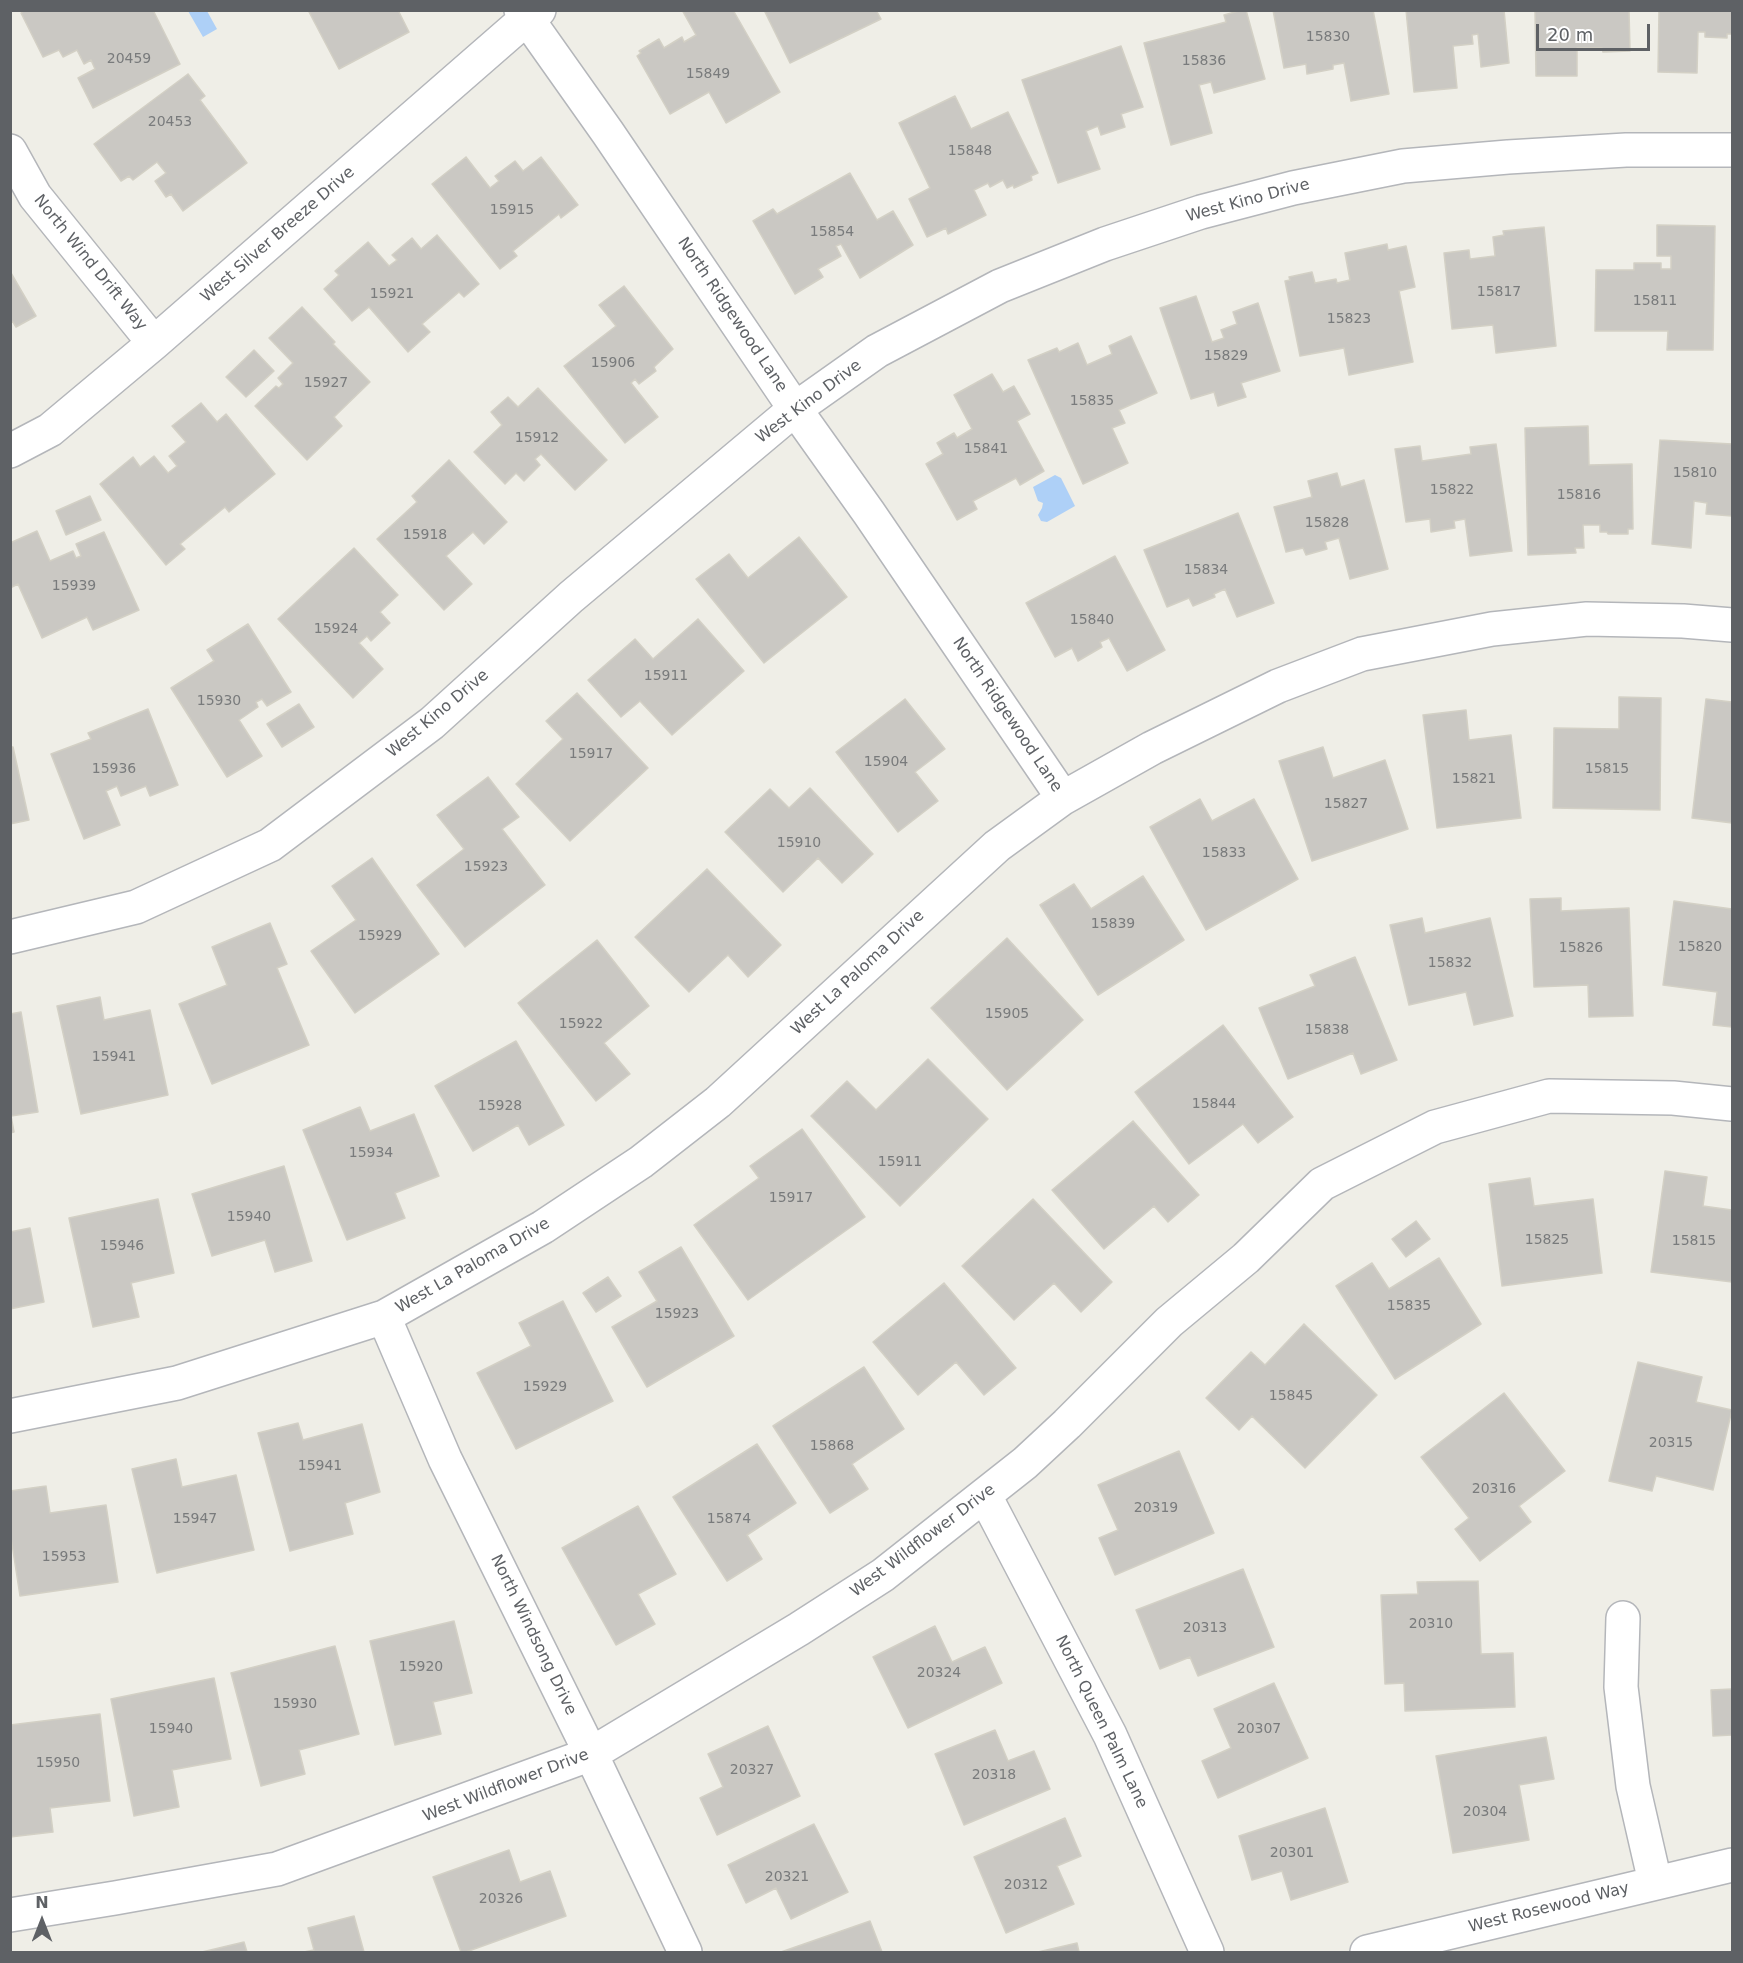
<!DOCTYPE html>
<style>
body{margin:0}
#map{position:relative;width:1743px;height:1963px;overflow:hidden;background:#efeee7;font-family:"DejaVu Sans",sans-serif}
canvas{display:block}
.frame{position:absolute;inset:0;border:12px solid #5e6165;pointer-events:none}
.north{position:absolute;left:12px;top:1891px;width:60px;height:60px;-webkit-text-stroke:4px #fff;paint-order:stroke;rotate:0deg;font-size:16px;font-weight:700;line-height:24px;text-align:center;color:#5e6165}
.north::after{content:'';display:block;margin:auto;width:21px;height:27px;background:#5e6165;clip-path:polygon(50% 0,100% 100%,50% 72%,0 100%)}
.scale{position:absolute;left:1536px;top:24px;width:114px;height:27px;box-sizing:border-box;border:3px solid #5e6165;border-top:0;padding-left:8px;font-size:18px;line-height:21px;white-space:nowrap;color:#5e6165;-webkit-text-stroke:4px #fff;paint-order:stroke}
</style>
<div id="map">
<canvas width="1743" height="1963"></canvas>
<div class="frame"></div>
<div class="north">N</div>
<div class="scale">20 m</div>
</div>
<script>
const g = document.querySelector('canvas').getContext('2d');
g.lineJoin = 'round';
function fill(path, color) { g.fillStyle = color; g.fill(path, 'evenodd'); }
const toPath = rows => new Path2D(rows.map(r => 'M' + r).join(''));
function stroke(path, color, width, dash) { g.strokeStyle = color; g.lineWidth = width; g.lineCap = dash ? 'butt' : 'round'; g.setLineDash(dash || []); g.stroke(path); }
function label(font, color, halo, rows, align = 'center') {
  g.font = font + ' "DejaVu Sans",sans-serif'; g.lineWidth = 5; g.setLineDash([]); g.textBaseline = 'middle'; g.strokeStyle = halo; g.fillStyle = color; for (const [text, x, y, turn = 0] of rows) {
    g.save(); g.translate(x, y); g.rotate((+turn || 0) * Math.PI / 180); g.textAlign = isNaN(turn) ? turn : align; if (halo) g.strokeText(text, 0, 0); g.fillText(text, 0, 0); g.restore();
  }
}
const water = toPath([
 [188,11,207,11,217,29,203,37],
 [1055,475,1061,478,1075,506,1047,522,1041,521,1038,515,1042,508,1043,503,1038,501,1033,487]
]);
const building = toPath([
 [25,10,153,10,180,64,93,108,78,78,95,69,91,60,84,64,77,50,63,57,59,50,43,57,21,13,25,10],
 [308,10,398,10,409,32,339,69,308,10],
 [682,10,733,10,780,92,726,123,709,92,670,114,637,56,641,53,639,51,659,39,664,48,682,37,684,42,696,35,682,10],
 [764,10,876,10,881,19,790,63,764,10],
 [1242,10,1246,10,1265,79,1214,93,1211,82,1199,85,1212,133,1171,145,1144,43,1226,22,1224,15,1242,10],
 [1273,10,1373,10,1389,94,1351,101,1344,63,1333,65,1333,69,1307,74,1306,64,1284,68,1273,10],
 [1406,10,1504,10,1509,63,1481,67,1478,34,1472,35,1473,44,1453,46,1457,88,1414,92,1406,10],
 [1535,10,1629,10,1630,51,1603,52,1602,48,1577,48,1577,76,1536,76,1535,10],
 [1659,10,1732,10,1732,34,1727,34,1727,38,1705,37,1705,32,1698,32,1697,73,1658,72,1659,10],
 [1121,46,1143,107,1121,114,1125,127,1101,135,1098,126,1086,131,1100,169,1058,183,1022,80,1121,46],
 [188,74,205,96,200,100,247,163,183,211,171,194,166,197,155,181,166,173,157,162,133,180,129,176,121,181,94,144,188,74],
 [955,96,971,129,1008,112,1038,173,1031,176,1032,180,1014,188,1013,185,1007,188,1003,180,990,187,988,183,974,190,986,215,948,234,946,228,927,237,909,199,930,188,899,123,955,96],
 [466,157,490,188,499,181,495,176,515,161,523,171,541,157,578,205,561,218,559,214,513,251,517,256,500,269,432,184,466,157],
 [850,173,877,220,893,211,913,245,860,278,841,244,836,246,841,256,818,269,823,277,795,294,753,221,773,209,777,214,850,173],
 [1657,225,1715,226,1713,350,1667,350,1668,331,1595,331,1596,270,1634,270,1634,263,1661,263,1661,269,1671,269,1671,256,1657,256,1657,225],
 [1544,227,1556,346,1496,353,1493,325,1452,329,1444,253,1469,250,1470,259,1495,256,1493,237,1504,235,1503,231,1544,227],
 [437,235,479,284,464,297,459,292,422,324,430,332,408,352,369,307,352,321,324,289,339,275,335,271,368,242,389,266,397,260,392,255,412,238,421,249,437,235],
 [1387,244,1388,250,1406,246,1415,287,1399,291,1413,362,1349,375,1344,348,1300,356,1285,281,1290,280,1289,277,1312,272,1315,283,1336,279,1337,283,1350,280,1345,253,1387,244],
 [11,273,36,316,16,327,13,322,10,323,11,273],
 [624,286,673,349,654,367,656,371,639,384,635,379,631,383,658,417,625,443,564,366,616,326,599,305,624,286],
 [1196,296,1212,342,1224,338,1221,330,1237,324,1233,312,1258,303,1280,371,1241,383,1246,397,1218,406,1214,392,1191,399,1160,308,1196,296],
 [302,307,335,342,333,344,370,382,334,417,342,426,307,460,255,406,276,386,279,388,283,384,278,378,293,363,269,338,302,307],
 [1131,336,1157,393,1119,410,1125,423,1112,428,1128,463,1083,484,1028,360,1057,348,1059,352,1078,343,1087,365,1112,354,1109,346,1131,336],
 [254,350,274,371,246,397,226,377,254,350],
 [992,374,1003,392,1014,386,1030,414,1017,421,1044,471,1020,485,1016,478,973,501,977,509,957,520,926,464,943,454,937,443,954,433,957,438,972,429,954,395,992,374],
 [538,388,607,460,575,490,541,454,535,459,540,465,524,481,516,473,505,484,474,452,502,425,491,412,508,397,518,407,538,388],
 [201,403,217,422,226,414,275,474,229,512,225,507,180,544,185,549,166,565,100,484,133,457,140,467,154,456,168,473,177,466,169,456,186,442,172,426,201,403],
 [1588,426,1589,465,1632,464,1633,529,1628,529,1628,534,1608,534,1607,532,1600,532,1600,525,1583,525,1584,548,1575,548,1576,553,1528,555,1525,428,1588,426],
 [1660,440,1732,444,1732,525,1732,516,1706,514,1707,503,1694,501,1691,548,1652,544,1660,440],
 [1496,444,1512,551,1470,556,1465,519,1454,521,1455,528,1431,532,1430,519,1406,522,1395,449,1420,446,1422,461,1471,454,1470,447,1496,444],
 [449,460,507,522,484,544,473,532,446,556,472,584,444,610,377,539,417,502,412,496,449,460],
 [1337,473,1341,487,1364,480,1388,569,1350,579,1339,538,1325,542,1327,549,1306,555,1303,548,1286,552,1274,507,1312,497,1308,481,1337,473],
 [90,496,101,520,66,535,56,511,90,496],
 [1238,513,1274,603,1237,617,1225,589,1214,594,1215,597,1193,606,1189,598,1167,607,1144,550,1238,513],
 [37,531,50,561,73,551,76,558,81,556,76,544,104,532,139,610,93,630,87,617,42,638,18,584,10,588,10,543,37,531],
 [799,537,847,597,764,663,696,579,729,554,748,578,799,537],
 [354,548,398,595,380,612,390,623,371,641,367,636,359,643,383,669,353,698,278,619,354,548],
 [1115,556,1165,650,1127,671,1109,638,1100,642,1102,647,1078,661,1072,648,1055,657,1026,603,1115,556],
 [698,619,744,671,672,735,640,701,621,717,588,680,635,639,653,659,698,619],
 [248,624,291,692,267,706,262,699,256,702,258,707,239,720,262,756,227,777,171,688,214,661,207,650,248,624],
 [577,693,648,768,570,841,516,784,563,739,546,721,577,693],
 [1619,697,1661,698,1660,810,1553,808,1554,728,1619,729,1619,697],
 [905,699,945,749,915,772,938,801,898,832,836,752,905,699],
 [1706,699,1732,702,1732,823,1692,818,1706,699],
 [299,704,314,727,282,747,267,724,299,704],
 [148,709,178,785,150,796,146,786,121,796,117,786,106,791,120,825,84,839,51,754,91,739,88,733,148,709],
 [1466,710,1469,740,1511,735,1521,818,1437,828,1423,715,1466,710],
 [10,747,13,747,29,820,10,824,10,747],
 [1323,747,1333,778,1385,760,1408,829,1312,861,1279,761,1323,747],
 [488,777,519,817,502,829,545,885,465,947,417,885,464,849,437,815,488,777],
 [810,788,873,854,842,883,818,858,783,892,725,832,770,789,789,808,810,788],
 [1200,799,1212,821,1254,799,1298,879,1206,930,1150,827,1200,799],
 [372,858,439,954,355,1013,311,951,356,920,332,886,372,858],
 [707,869,781,945,748,977,728,955,689,992,635,937,707,869],
 [1143,876,1184,940,1098,995,1040,905,1074,884,1091,909,1143,876],
 [1561,898,1561,911,1629,908,1633,1016,1589,1017,1588,985,1534,987,1530,899,1561,898],
 [1674,901,1732,909,1732,1027,1713,1025,1717,992,1663,985,1674,901],
 [1422,918,1425,933,1490,918,1513,1016,1474,1025,1466,992,1409,1005,1390,925,1422,918],
 [270,923,287,964,277,968,309,1045,212,1084,179,1004,227,985,212,947,270,923],
 [1007,938,1083,1020,1007,1090,931,1008,1007,938],
 [597,940,649,1006,604,1043,630,1074,596,1101,518,1003,597,940],
 [1355,957,1397,1060,1361,1074,1353,1053,1288,1079,1259,1008,1315,986,1310,975,1355,957],
 [100,997,104,1020,150,1010,168,1095,81,1114,57,1006,100,997],
 [21,1012,38,1112,11,1116,14,1132,10,1133,10,1014,21,1012],
 [1223,1025,1293,1117,1258,1143,1243,1124,1189,1164,1135,1092,1223,1025],
 [516,1041,564,1125,529,1145,518,1125,473,1151,435,1086,516,1041],
 [928,1059,988,1119,900,1206,811,1116,847,1081,876,1110,928,1059],
 [360,1107,370,1131,414,1114,439,1176,395,1193,405,1218,347,1240,303,1130,360,1107],
 [1133,1121,1199,1195,1168,1222,1154,1206,1104,1249,1052,1190,1133,1121],
 [802,1129,865,1217,748,1300,694,1225,759,1178,750,1166,802,1129],
 [284,1166,312,1261,275,1272,265,1240,212,1256,192,1194,284,1166],
 [1665,1171,1707,1177,1703,1206,1732,1210,1732,1282,1651,1272,1665,1171],
 [1530,1178,1534,1206,1593,1199,1602,1273,1502,1286,1489,1184,1530,1178],
 [158,1199,174,1273,131,1283,139,1317,93,1327,69,1218,158,1199],
 [1033,1199,1112,1282,1081,1312,1054,1283,1014,1320,962,1266,1033,1199],
 [1416,1221,1430,1239,1406,1257,1392,1239,1416,1221],
 [30,1228,44,1302,10,1309,10,1232,30,1228],
 [681,1247,734,1336,647,1387,612,1327,657,1301,639,1272,681,1247],
 [1439,1258,1481,1324,1395,1379,1336,1286,1372,1263,1389,1289,1439,1258],
 [608,1277,621,1296,596,1312,583,1293,608,1277],
 [944,1283,1016,1368,984,1395,956,1362,918,1395,873,1342,944,1283],
 [563,1301,613,1401,516,1449,477,1373,531,1346,519,1323,563,1301],
 [1304,1324,1377,1395,1305,1468,1252,1416,1239,1430,1206,1398,1251,1352,1265,1365,1304,1324],
 [1638,1362,1702,1377,1696,1402,1732,1410,1713,1490,1656,1476,1652,1491,1609,1481,1638,1362],
 [864,1367,904,1429,852,1464,868,1489,830,1513,773,1426,864,1367],
 [1504,1393,1565,1471,1519,1506,1531,1522,1480,1561,1455,1529,1469,1518,1421,1457,1504,1393],
 [298,1423,303,1440,362,1424,380,1492,345,1503,353,1534,290,1551,258,1433,298,1423],
 [757,1444,796,1503,747,1535,762,1559,727,1581,673,1497,757,1444],
 [1179,1451,1214,1533,1115,1575,1099,1538,1118,1530,1098,1485,1179,1451],
 [176,1459,182,1487,236,1475,254,1550,157,1573,132,1469,176,1459],
 [46,1486,50,1513,106,1505,118,1582,20,1596,10,1531,10,1491,46,1486],
 [638,1506,676,1574,638,1594,655,1624,616,1645,562,1548,638,1506],
 [1243,1569,1274,1647,1198,1676,1190,1657,1160,1669,1136,1610,1243,1569],
 [1478,1581,1481,1654,1513,1653,1515,1707,1405,1711,1404,1683,1385,1684,1381,1595,1418,1594,1417,1582,1478,1581],
 [454,1621,472,1693,433,1702,441,1734,395,1745,370,1641,454,1621],
 [935,1626,952,1662,985,1647,1002,1683,908,1728,873,1657,935,1626],
 [335,1646,359,1734,299,1750,305,1774,261,1786,231,1673,335,1646],
 [214,1678,231,1759,172,1770,179,1807,134,1816,111,1699,214,1678],
 [1274,1683,1308,1758,1218,1798,1202,1761,1231,1748,1214,1709,1274,1683],
 [1732,1689,1732,1735,1713,1736,1711,1690,1732,1689],
 [100,1714,110,1801,50,1808,53,1832,10,1837,10,1725,100,1714],
 [768,1726,800,1796,717,1835,700,1798,723,1787,708,1754,768,1726],
 [995,1730,1008,1761,1034,1751,1050,1789,964,1825,935,1754,995,1730],
 [1546,1737,1554,1779,1519,1785,1529,1840,1453,1853,1436,1756,1546,1737],
 [1325,1808,1348,1882,1291,1900,1282,1871,1252,1880,1239,1836,1325,1808],
 [1065,1818,1081,1856,1057,1866,1074,1904,1006,1933,974,1857,1065,1818],
 [814,1824,848,1892,791,1919,776,1888,746,1903,728,1865,814,1824],
 [509,1850,520,1882,550,1871,566,1916,466,1952,461,1952,433,1877,509,1850],
 [354,1916,364,1952,304,1952,314,1950,308,1928,354,1916],
 [870,1921,882,1952,781,1952,870,1921],
 [244,1942,247,1952,202,1952,244,1942],
 [1077,1943,1079,1952,1038,1952,1077,1943]
]);
const minor = toPath([
 [521,10,608,133,795,409,869,513,1063,798],
 [10,151,35,196,154,343],
 [10,451,50,430,154,343,527,18,539,10],
 [10,937,136,907,270,845,432,723,571,597,795,409,877,351,1000,286,1105,244,1201,212,1293,188,1403,166,1508,157,1626,150,1732,150],
 [384,1317,445,1459,591,1754,685,1952],
 [10,1416,177,1383,384,1317,543,1227,641,1162,718,1102,997,846,1063,798,1152,748,1278,686,1362,654,1492,629,1587,619,1683,621,1732,625],
 [985,1496,1110,1735,1207,1952],
 [1623,1618,1621,1687,1633,1786,1655,1882],
 [10,1915,115,1898,277,1869,591,1754,799,1629,883,1575,1025,1463,1067,1424,1169,1322,1246,1258,1322,1184,1435,1127,1549,1096,1673,1098,1732,1104],
 [1367,1952,1732,1865]
]);
const numberNames = [
 ["15830",1328,37],
 ["20459",129,59],
 ["15836",1204,61],
 ["15849",708,74],
 ["20453",170,122],
 ["15848",970,151],
 ["15915",512,210],
 ["15854",832,232],
 ["15817",1499,292],
 ["15921",392,294],
 ["15811",1655,301],
 ["15823",1349,319],
 ["15829",1226,356],
 ["15906",613,363],
 ["15927",326,383],
 ["15835",1092,401],
 ["15912",537,438],
 ["15841",986,449],
 ["15810",1695,473],
 ["15822",1452,490],
 ["15816",1579,495],
 ["15828",1327,523],
 ["15918",425,535],
 ["15834",1206,570],
 ["15939",74,586],
 ["15840",1092,620],
 ["15924",336,629],
 ["15911",666,676],
 ["15930",219,701],
 ["15917",591,754],
 ["15904",886,762],
 ["15936",114,769],
 ["15815",1607,769],
 ["15821",1474,779],
 ["15827",1346,804],
 ["15910",799,843],
 ["15833",1224,853],
 ["15923",486,867],
 ["15839",1113,924],
 ["15929",380,936],
 ["15820",1700,947],
 ["15826",1581,948],
 ["15832",1450,963],
 ["15905",1007,1014],
 ["15922",581,1024],
 ["15838",1327,1030],
 ["15941",114,1057],
 ["15844",1214,1104],
 ["15928",500,1106],
 ["15934",371,1153],
 ["15911",900,1162],
 ["15917",791,1198],
 ["15940",249,1217],
 ["15825",1547,1240],
 ["15815",1694,1241],
 ["15946",122,1246],
 ["15835",1409,1306],
 ["15923",677,1314],
 ["15929",545,1387],
 ["15845",1291,1396],
 ["20315",1671,1443],
 ["15868",832,1446],
 ["15941",320,1466],
 ["20316",1494,1489],
 ["20319",1156,1508],
 ["15947",195,1519],
 ["15874",729,1519],
 ["15953",64,1557],
 ["20310",1431,1624],
 ["20313",1205,1628],
 ["15920",421,1667],
 ["20324",939,1673],
 ["15930",295,1704],
 ["15940",171,1729],
 ["20307",1259,1729],
 ["15950",58,1763],
 ["20327",752,1770],
 ["20318",994,1775],
 ["20304",1485,1812],
 ["20301",1292,1853],
 ["20321",787,1877],
 ["20312",1026,1885],
 ["20326",501,1899]
];
const streetNames = [
 ["West Kino Drive",1248,201,-15],
 ["West Silver Breeze Drive",278,235,-41],
 ["North Wind Drift Way",90,263,51],
 ["North Ridgewood Lane",732,315,56],
 ["West Kino Drive",809,402,-37],
 ["West Kino Drive",438,714,-40],
 ["North Ridgewood Lane",1007,715,56],
 ["West La Paloma Drive",858,973,-43],
 ["West La Paloma Drive",473,1266,-30],
 ["West Wildflower Drive",923,1541,-37],
 ["North Windsong Drive",533,1635,64],
 ["North Queen Palm Lane",1101,1722,64],
 ["West Wildflower Drive",506,1786,-21],
 ["West Rosewood Way",1549,1908,-14]
];
fill(water, '#aed0f7');
fill(building, '#cac8c3');
stroke(building, '#d3d0c5', 1.5);
stroke(minor, '#b4b6ba', 36);
stroke(minor, '#fff', 33);
label('14px', '#797b7c', null, numberNames);
label('16px', '#5e6165', '#fff', streetNames);
</script>
